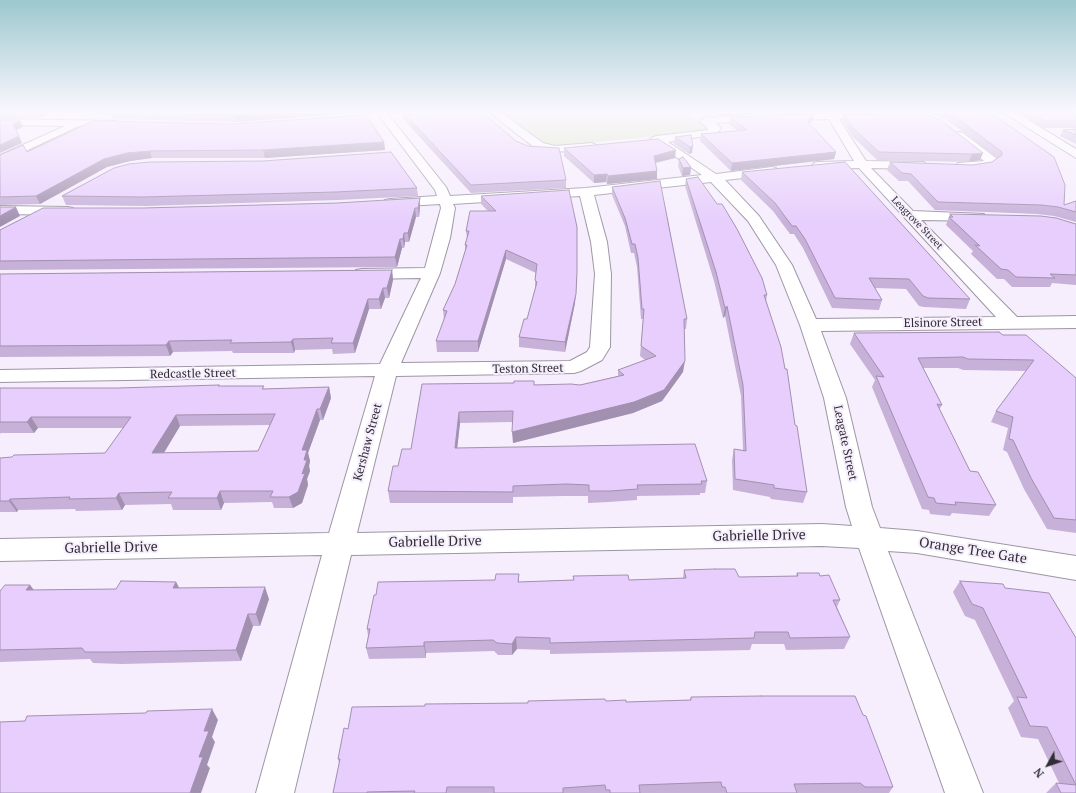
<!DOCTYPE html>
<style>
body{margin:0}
#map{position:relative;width:1076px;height:793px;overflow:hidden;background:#f6eefd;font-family:"PT Serif",serif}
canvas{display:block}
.north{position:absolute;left:1028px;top:745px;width:40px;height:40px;-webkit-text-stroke:3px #f6eefd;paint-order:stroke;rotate:230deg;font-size:11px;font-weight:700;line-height:16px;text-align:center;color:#302d33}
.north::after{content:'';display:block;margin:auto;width:14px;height:18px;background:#302d33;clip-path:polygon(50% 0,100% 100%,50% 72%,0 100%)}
</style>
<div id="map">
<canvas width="1076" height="793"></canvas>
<div class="north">N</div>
</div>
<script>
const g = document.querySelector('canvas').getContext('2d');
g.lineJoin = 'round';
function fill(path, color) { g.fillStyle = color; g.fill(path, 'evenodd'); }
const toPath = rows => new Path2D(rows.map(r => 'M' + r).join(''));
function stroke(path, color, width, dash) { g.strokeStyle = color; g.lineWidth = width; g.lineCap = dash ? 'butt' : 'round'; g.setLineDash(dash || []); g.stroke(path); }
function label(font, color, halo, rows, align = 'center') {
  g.font = font + ' "PT Serif",serif'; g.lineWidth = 4; g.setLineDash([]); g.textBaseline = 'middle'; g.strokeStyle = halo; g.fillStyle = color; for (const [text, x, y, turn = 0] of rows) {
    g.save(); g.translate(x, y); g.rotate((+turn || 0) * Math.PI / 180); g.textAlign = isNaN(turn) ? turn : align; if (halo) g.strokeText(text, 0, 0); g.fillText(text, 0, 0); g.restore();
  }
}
const green = toPath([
 [503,113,685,113,705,125,709,129,701,132,556,146,540,143]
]);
const minor = toPath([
 [377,113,387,113,446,187,450,196,586,188,702,175,650,139,656,136,709,130,700,121,705,118,760,114,878,114,879,116,874,119,839,119,866,161,924,162,926,165,924,168,920,169,871,168,913,211,984,214,986,217,984,220,979,221,921,220,1017,317,1076,316,1076,328,821,331,846,398,872,507,880,528,917,531,1076,556,1076,580,917,553,888,551,983,793,945,793,859,548,822,546,351,555,294,793,256,793,322,555,0,561,0,539,329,533,375,376,0,382,0,370,380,364,421,278,362,279,356,278,354,274,356,270,362,269,425,268,441,208,440,204,390,207,385,206,383,203,385,200,390,199,437,196,435,190,377,113],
 [829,119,854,161,818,162,814,163,812,166,814,169,859,168,996,317,816,319,792,265,759,216,725,180,772,175,778,171,776,168,772,167,716,174,668,142,717,134,721,128,716,123,760,120,829,119],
 [711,182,748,221,776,265,800,325,824,398,846,507,852,526,822,524,357,533,396,376,574,373,581,371,602,360,610,347,611,274,607,242,594,195,711,182],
 [580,196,591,242,595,274,590,347,587,352,570,361,401,363,440,273,450,238,455,208,453,204,580,196],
 [490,113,502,113,543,143,555,146,592,143,598,146,592,149,555,152,535,148,490,113],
 [1004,113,1017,113,1076,149,1076,158,1004,113],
 [0,119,117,121,122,124,117,127,79,126,0,163,0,155,65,126,0,125,0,119],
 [959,132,963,133,996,158,998,161,996,164,985,169,958,169,956,166,958,163,984,161,955,137,954,135,955,133,959,132],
 [0,206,68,207,73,208,75,211,73,214,68,215,0,214,0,206]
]);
const wall = toPath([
 [0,113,49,113,40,118,0,118],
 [111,113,350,113,235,122,113,119],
 [403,113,483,113,516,141,566,180,566,188,471,193,403,119],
 [929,113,991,113,1064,205,1076,201,1076,222,1054,216,1037,214,935,210,908,181,899,181,887,170,890,162,972,165,992,162,997,158,946,119],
 [1020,113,1076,113,1076,128,1042,128],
 [843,114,922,114,980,160,969,162,877,160,852,136,842,120],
 [730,117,813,120,809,124,836,152,834,159,731,171,700,141,701,134,738,131,729,124],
 [1076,129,1076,144,1060,136,1063,130],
 [691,135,692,153,689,154,674,144,675,137],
 [384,142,385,150,265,158,152,158,130,161,107,167,40,204,0,205,0,155,27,152],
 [564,148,675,158,656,163,657,179,607,184,606,182,594,183,564,156],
 [679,159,691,167,690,175,682,176,678,166],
 [742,172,970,299,966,309,924,307,919,306,906,289,875,288,882,300,879,310,832,308,803,248,794,234,790,234,773,211,741,180],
 [686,179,767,295,766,302,795,425,807,492,803,503,771,499,770,497,733,490,732,460,734,449,743,450,741,396,725,316,723,318,714,281,685,186],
 [612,187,687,319,686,329,684,329,683,372,662,401,633,413,513,443,513,422,460,423,457,448,707,481,705,493,700,493,700,495,637,496,637,500,609,502,588,503,588,496,565,496,513,497,513,503,390,503,388,491,398,466,411,449,422,384,580,385,618,376,618,370,645,360,640,356,643,319,641,319,637,267,634,253,631,253,625,226,612,195],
 [417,188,418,196,338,200,146,206,66,205,62,196],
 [481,196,577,281,575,303,565,352,519,347,519,337,527,319,535,290,535,280,536,273,506,259,478,352,437,352,436,341,444,320,443,310,455,284,465,251,465,245,467,238,466,231,488,211,481,204],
 [420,198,420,207,419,217,416,217,409,242,405,242,404,248,402,248,397,267,0,270,0,230,143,208,337,203],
 [950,214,1076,224,1076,285,1052,283,1050,287,1012,287,1004,279,997,279,971,254,973,251,946,225],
 [392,270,393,280,389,298,385,298,381,309,369,309,355,353,333,354,332,349,295,350,294,353,233,353,232,351,173,352,170,356,0,357,0,274],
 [854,333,1003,335,1076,378,1076,533,1047,529,1024,489,1007,452,1003,450,1008,428,991,422,996,411,1026,371,963,370,958,368,923,368,942,405,939,410,970,471,996,505,989,516,952,513,950,516,930,514,929,510,922,509,872,387,875,380,850,344],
 [219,386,265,389,329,387,331,398,323,420,320,420,308,453,310,461,309,466,310,471,307,479,308,485,302,503,293,508,274,508,272,502,224,503,221,510,173,510,171,504,125,505,122,510,76,511,75,509,18,510,17,512,0,512,0,458,105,453,123,428,38,428,34,433,1,433,0,434,0,388,118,388],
 [270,425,258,451,164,453,180,426],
 [684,570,739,577,796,576,797,573,820,576,840,600,837,607,850,637,844,649,786,650,784,644,752,644,750,650,550,654,550,650,517,649,512,655,498,655,494,651,426,653,426,658,369,659,366,648,368,636,367,629,376,595,495,580,519,574,519,582,573,580,573,576,629,580,683,578],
 [960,581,1005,588,1076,638,1076,793,1059,783,1038,739,1021,737,1008,708,1014,701,975,620,965,616,953,592],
 [176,582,179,588,269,599,260,626,253,626,241,661,122,664,93,663,90,659,58,660,0,662,0,591,30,585,34,590,116,589],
 [691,697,893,787,889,793,333,793,339,763,338,759,348,729,528,703,606,701,626,702,690,700],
 [1056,783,1061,793,1046,793]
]);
const shadedWall = toPath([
 [38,113,49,113,40,118],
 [256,113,350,113,235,122,233,115],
 [718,113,756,113,718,116],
 [814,114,813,120,805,128,807,121],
 [20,120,23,127,16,130,13,124],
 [19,136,22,143,0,153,0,145],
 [384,142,385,150,265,158,263,150],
 [693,146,692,153,689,154,690,147],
 [676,150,675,158,653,163,654,156],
 [150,151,152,158,130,161,107,167,40,204,36,196,104,159,127,153],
 [836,152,834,159,731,171,732,163],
 [983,153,980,160,969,162,972,154],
 [691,167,690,175,682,176,683,168],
 [657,171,657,179,607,184,608,176],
 [607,174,606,182,594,183,594,175],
 [420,198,420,207,419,217,418,208],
 [16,207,20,216,0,227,0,216],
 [415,208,416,217,409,242,408,233],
 [404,233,405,242,404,248,403,239],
 [400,239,402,248,397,267,395,257],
 [506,250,506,259,478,352,478,341],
 [392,270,393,280,389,298,387,288],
 [577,272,575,303,565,352,565,342],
 [383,288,385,298,381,309,379,299],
 [368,299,369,309,355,353,353,343],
 [727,306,725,316,723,318,725,308],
 [293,339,295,350,294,353,291,342],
 [169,341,173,352,170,356,166,345],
 [685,361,683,372,662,401,633,413,513,443,512,432],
 [329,387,331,398,323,420,320,409],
 [317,409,320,420,308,453,310,461,309,466,310,471,307,479,308,485,302,503,293,508,289,497,302,474,302,450],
 [459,412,460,423,456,459,455,448],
 [176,415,180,426,157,464,152,453],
 [31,417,38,428,34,433,27,422],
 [220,491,224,503,221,510,217,498],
 [119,493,125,505,122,510,116,498],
 [10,499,18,510,17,512,9,501],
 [176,582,182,593,173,588],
 [30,585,38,596,26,590],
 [265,587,269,599,260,626,256,614],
 [248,614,253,626,241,661,236,650],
 [516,637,517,649,512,655,512,644],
 [424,642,426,653,426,658,424,646],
 [212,709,218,720,212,737,215,742,207,765,210,768,201,793,190,793,204,731]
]);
const building = toPath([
 [138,113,256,113,233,115,138,113],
 [404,113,483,113,516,141,528,146,559,148,566,180,471,185,404,113],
 [950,113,991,113,1054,157,1065,185,1064,205,1076,201,1076,212,1058,207,1041,205,938,202,911,174,902,173,890,162,972,165,992,162,1002,155,1002,152,950,113],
 [1033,113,1076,113,1076,121,1045,121,1033,113],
 [814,114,807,121,836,152,732,163,701,134,747,130,730,117,814,114],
 [843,114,922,114,939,119,983,153,972,154,879,152,854,129,843,114],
 [366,115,384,142,263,150,150,151,127,153,104,159,36,196,0,197,0,155,23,145,27,152,93,121,233,124,366,115],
 [0,120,20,120,13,124,19,136,0,145,0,120],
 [1076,129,1076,135,1063,130,1076,129],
 [691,135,693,146,690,147,675,137,691,135],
 [658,139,676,150,654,156,657,171,608,176,607,174,594,175,564,148,658,139],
 [391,152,417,188,336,192,143,197,62,196,114,168,129,164,150,162,263,161,391,152],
 [683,157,691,167,683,168,679,159,683,157],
 [845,162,970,299,928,298,923,296,909,279,869,278,882,300,835,298,805,239,796,226,792,226,775,203,742,172,845,162],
 [698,177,717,204,722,204,737,229,762,278,767,295,764,295,781,347,785,369,787,369,795,425,797,426,807,492,774,488,774,485,735,479,734,449,746,451,743,385,727,306,725,308,716,272,686,179,698,177],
 [660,181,687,319,684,319,685,361,664,390,634,402,512,432,513,411,459,412,455,448,695,444,707,481,701,481,702,484,637,485,638,489,610,491,589,491,589,485,566,484,513,486,513,492,388,491,393,466,398,466,402,449,411,449,422,384,514,383,514,381,534,381,534,385,571,384,580,385,624,375,618,370,656,356,641,346,644,309,642,309,638,258,635,244,632,244,625,218,612,187,660,181],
 [569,190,577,227,577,272,576,294,565,342,519,337,524,319,527,319,537,282,535,280,537,264,506,250,478,341,436,341,447,311,443,310,455,284,467,245,465,245,469,231,466,231,470,211,496,211,481,196,569,190],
 [420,198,418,208,415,208,408,233,404,233,403,239,400,239,395,257,0,261,0,230,43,208,143,208,337,203,420,198],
 [0,207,16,207,0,216,0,207],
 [950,214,1041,216,1056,218,1076,224,1076,275,1050,274,1055,278,1016,277,1008,270,1001,269,975,245,980,246,949,217,953,217,950,214],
 [392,270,387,288,383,288,379,299,368,299,353,343,331,343,333,338,293,339,291,342,230,343,232,340,169,341,166,345,0,346,0,274,392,270],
 [999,332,1003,335,1026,335,1076,378,1076,520,1054,518,1031,478,1013,440,1009,439,1013,417,996,411,1034,360,968,359,963,357,918,358,942,405,937,404,970,471,978,472,996,505,955,502,956,505,936,503,934,498,928,497,876,376,884,377,854,333,999,332],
 [219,385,218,386,264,386,262,389,329,387,320,409,317,409,302,450,307,450,304,460,307,460,302,474,305,473,298,492,289,497,270,497,273,491,220,491,217,498,168,498,172,492,119,493,116,498,69,499,70,497,10,499,9,501,0,501,0,458,12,457,14,455,105,453,131,417,31,417,27,422,0,422,0,388,118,388,219,385],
 [275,414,258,451,152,453,176,415,275,414],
 [715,569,735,569,739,577,798,576,797,573,819,573,820,576,829,575,840,600,833,600,850,637,790,638,788,632,755,632,754,638,550,643,550,638,516,637,512,644,497,643,493,640,424,642,424,646,366,648,370,629,367,629,374,595,376,595,378,582,495,580,496,574,519,574,518,582,574,580,573,576,628,575,629,580,686,578,684,570,715,569],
 [121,581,176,582,173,588,265,587,256,614,248,614,236,650,115,652,85,652,82,648,0,650,0,591,5,585,30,585,26,590,116,589,121,581],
 [960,581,1003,584,1005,588,1049,593,1076,638,1076,793,1061,793,1056,783,1076,785,1047,727,1030,726,1017,697,1027,698,983,608,972,604,960,581],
 [761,696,855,696,863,715,866,716,893,787,865,787,860,783,794,784,797,793,727,793,725,787,722,787,721,782,639,785,640,793,610,793,610,790,606,790,605,785,563,788,563,793,494,793,494,787,447,787,446,793,414,793,415,791,367,792,367,793,333,793,340,759,338,759,344,728,348,729,352,707,425,706,425,704,528,703,528,701,605,699,606,701,626,700,626,702,691,700,691,697,761,696],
 [212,709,204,731,209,731,199,757,203,757,190,793,0,793,0,722,25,721,27,716,146,713,147,711,212,709]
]);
const farStreetnames = [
 ["Leagrove Street",917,223,46]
];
const streetNames = [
 ["Elsinore Street",943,323,-1],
 ["Teston Street",528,369,-1],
 ["Redcastle Street",193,374,-1],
 ["Kershaw Street",368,442,-75],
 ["Leagate Street",845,443,78]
];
const nearStreetnames = [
 ["Gabrielle Drive",759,536,-1],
 ["Gabrielle Drive",435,542,-1],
 ["Gabrielle Drive",111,548,-1],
 ["Orange Tree Gate",973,551,9]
];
fill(green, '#d6e7c1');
stroke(minor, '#9d96a3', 2);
fill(minor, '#fff');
fill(wall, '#c7b1d9');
fill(shadedWall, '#a290b0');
fill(building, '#e7cefc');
stroke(building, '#a290b0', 1);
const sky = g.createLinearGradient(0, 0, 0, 224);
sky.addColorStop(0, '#9cc8ce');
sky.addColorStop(0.5, '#fbf7fe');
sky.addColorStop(1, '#fbf7fe00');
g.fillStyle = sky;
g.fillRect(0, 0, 1076, 224);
label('10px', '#302d33', '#f6eefd', farStreetnames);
label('12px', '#302d33', '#f6eefd', streetNames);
label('14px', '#302d33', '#f6eefd', nearStreetnames);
</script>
